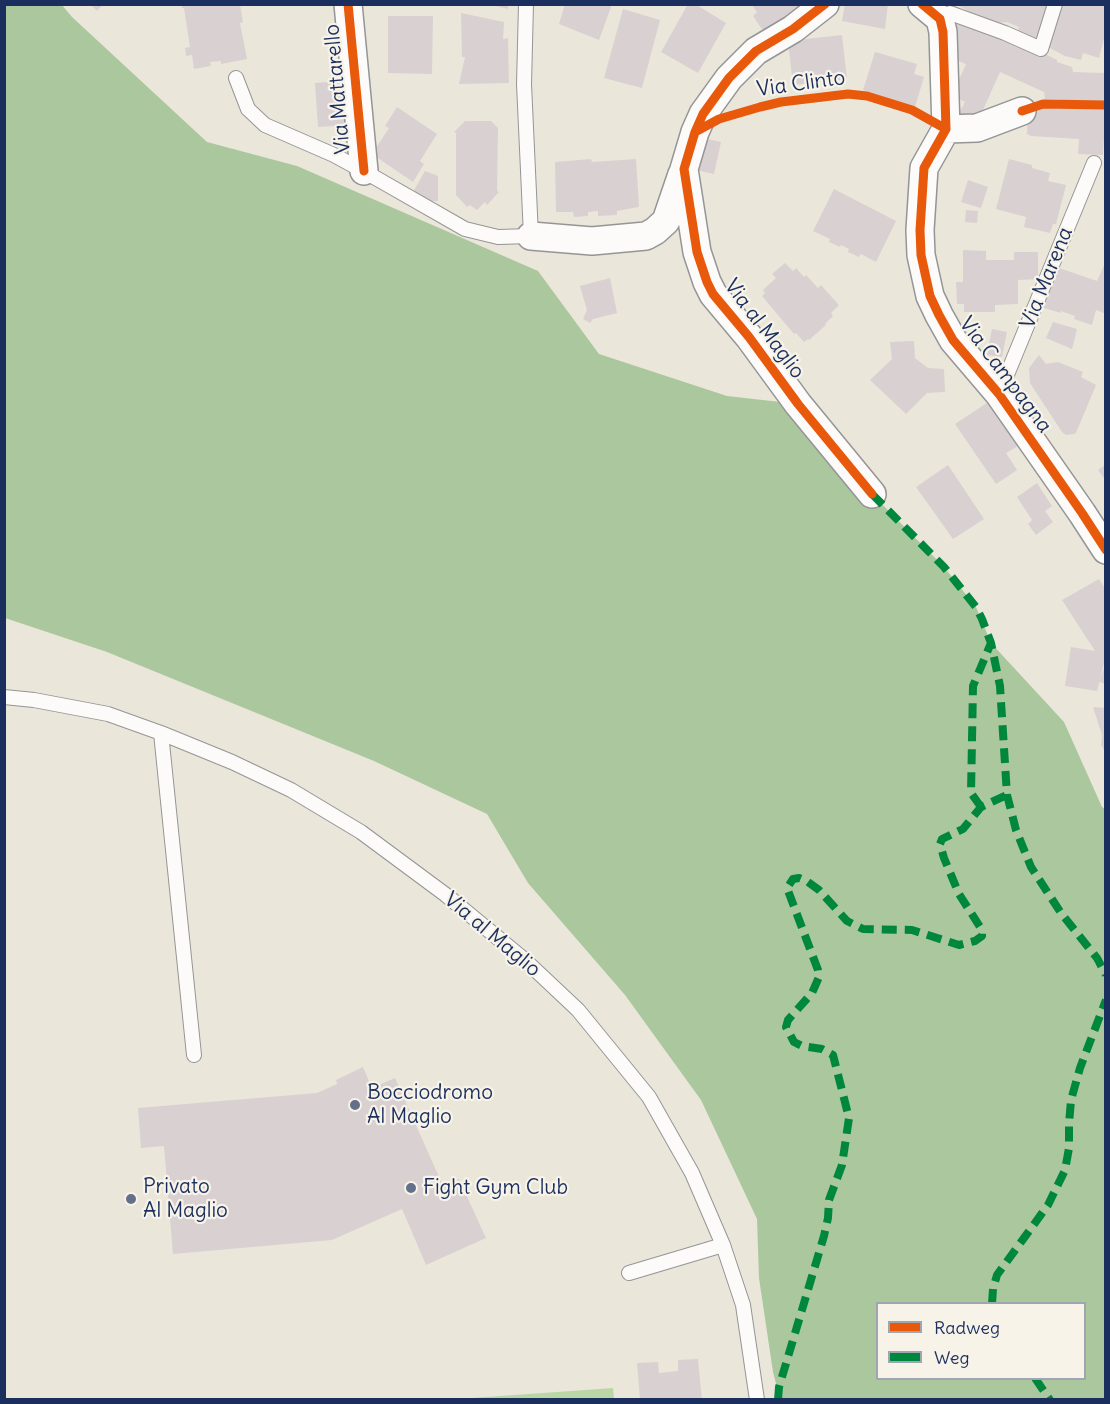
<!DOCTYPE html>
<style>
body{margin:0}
#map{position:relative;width:1110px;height:1404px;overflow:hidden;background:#ebe6da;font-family:Delius,sans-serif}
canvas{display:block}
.frame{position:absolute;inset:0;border:6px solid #1b2f5e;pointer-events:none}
.legend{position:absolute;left:876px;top:1302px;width:210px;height:78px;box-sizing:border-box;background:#f7f3e8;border:2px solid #9fa5b1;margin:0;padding:8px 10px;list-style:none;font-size:18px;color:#1b2f5e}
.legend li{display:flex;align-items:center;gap:12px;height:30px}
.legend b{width:30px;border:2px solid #9fa5b1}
</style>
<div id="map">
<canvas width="1110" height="1404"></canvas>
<div class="frame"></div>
<ul class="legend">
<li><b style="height:8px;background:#e8590c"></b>Radweg</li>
<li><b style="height:8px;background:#00873e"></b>Weg</li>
</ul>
</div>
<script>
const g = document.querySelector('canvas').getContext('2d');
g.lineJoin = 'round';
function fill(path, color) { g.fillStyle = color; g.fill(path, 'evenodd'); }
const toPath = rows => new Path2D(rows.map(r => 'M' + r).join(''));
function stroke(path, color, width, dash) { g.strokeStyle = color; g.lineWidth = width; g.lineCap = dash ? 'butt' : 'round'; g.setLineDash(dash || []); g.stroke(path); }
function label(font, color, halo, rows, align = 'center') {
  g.font = font + ' Delius,sans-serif'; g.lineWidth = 4.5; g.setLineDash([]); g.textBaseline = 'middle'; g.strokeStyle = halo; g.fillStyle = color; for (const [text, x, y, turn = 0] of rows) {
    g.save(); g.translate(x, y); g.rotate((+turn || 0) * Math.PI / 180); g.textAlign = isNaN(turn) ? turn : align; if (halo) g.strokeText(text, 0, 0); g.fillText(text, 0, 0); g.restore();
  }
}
const green = toPath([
 [613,1388,614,1399,458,1399]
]);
const forest = toPath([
 [5,5,62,5,72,17,207,142,297,166,538,271,599,354,727,396,798,404,872,494,944,567,976,607,991,643,1064,722,1102,807,1105,809,1105,1399,780,1399,773,1372,759,1278,757,1219,701,1100,625,995,528,883,487,814,374,761,107,652,5,618],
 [878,1304,1084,1304,1084,1378,878,1378]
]);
const building = toPath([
 [90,4,103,4,97,11],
 [182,4,240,5,243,22,240,23,247,59,221,64,221,61,210,62,211,66,194,69,192,55,186,56,185,48,190,47,184,8,182,8],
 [492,4,508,4,508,9,492,5],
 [565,4,612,4,599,40,559,24],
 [688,4,695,4,726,23,698,73,661,52],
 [751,4,818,4,768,38,753,16,757,12],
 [845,4,888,4,885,29,842,21],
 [956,4,1052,4,1039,45,1016,34,1019,27,1007,22,998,23,998,28],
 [1058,4,1106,4,1106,40,1104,39,1099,58,1083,53,1081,60,1065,56,1048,47],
 [623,9,660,20,642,88,604,78],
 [461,13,504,22,503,39,508,38,509,83,459,84,465,57,462,57],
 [388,16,433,16,432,74,388,73],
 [960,18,1023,43,1057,60,1057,62,1072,67,1073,72,1106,73,1106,102,1045,99,1044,92,1000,72,978,121,959,113,965,102,952,95,966,64,948,57,948,39],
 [842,35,847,79,793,85,788,41],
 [875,52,917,64,914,74,924,77,915,107,863,90],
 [343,81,347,125,318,127,315,83],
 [1045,106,1106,106,1103,155,1078,154,1079,139,1031,136,1027,134,1028,110],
 [397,107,437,134,420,161,424,164,413,182,372,154,389,128,385,126],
 [465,121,491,121,498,128,497,191,499,192,487,205,485,202,477,210,470,205,467,207,456,195,456,133,454,132],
 [698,137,721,142,714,174,691,169],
 [591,159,592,162,636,159,639,207,617,211,617,215,598,216,598,211,588,212,588,216,574,217,573,212,556,212,555,162],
 [1009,159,1032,165,1032,168,1050,173,1048,181,1066,185,1056,224,1053,224,1050,233,1024,227,1026,217,996,209],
 [425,171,438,176,438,201,424,201,413,192],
 [968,180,988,187,981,208,961,202],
 [834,189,896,221,876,262,861,254,859,257,848,252,849,249,841,245,840,247,829,242,830,239,813,231],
 [966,210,978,211,977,223,965,222],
 [963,250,986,251,986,260,1014,260,1014,252,1038,252,1038,279,1018,280,1018,304,995,305,995,312,964,312,964,304,957,304,956,282,963,282],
 [1106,261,1106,314,1096,310,1092,325,1074,319,1075,316,1061,311,1061,313,1041,307,1056,267,1097,281],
 [785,263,793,271,796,268,804,277,806,275,818,288,821,285,839,305,831,313,833,316,825,324,826,325,809,340,808,339,804,342,796,333,794,334,762,296,765,293,763,290,776,278,772,274],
 [610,278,617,313,593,319,590,323,583,319,587,310,580,286],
 [1053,322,1077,329,1072,349,1046,338],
 [992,329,1007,332,1002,357,987,355],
 [914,341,915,358,928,368,944,369,945,392,927,393,906,414,870,380,892,359,890,342],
 [1039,355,1046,364,1058,362,1083,372,1081,377,1096,385,1076,433,1074,434,1066,435,1062,432,1030,383,1029,368],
 [990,401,1020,445,1006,453,1017,470,996,484,955,424],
 [1106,464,1106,481,1098,470],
 [948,465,984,519,953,539,916,487],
 [1037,483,1052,506,1045,511,1053,522,1036,535,1028,524,1032,520,1017,497],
 [1099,579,1106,590,1106,655,1097,691,1065,686,1071,647,1095,651,1062,600],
 [1105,665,1106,665,1106,684,1099,682],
 [1093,707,1106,708,1106,753,1101,745,1102,735],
 [363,1067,372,1088,395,1078,443,1186,459,1179,486,1238,426,1265,402,1209,332,1240,173,1254,164,1146,141,1148,138,1108,317,1093,337,1084,336,1080],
 [698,1359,702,1400,640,1400,637,1363,658,1362,659,1373,678,1371,678,1360]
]);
const lane = toPath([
 [940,19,950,13,1005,33,1041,49,1055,4],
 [236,78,248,109,265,125,334,155,367,173,465,229,498,237,531,236,524,84,526,4],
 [999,394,1094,163],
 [4,697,34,700,108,714,161,733,232,762,291,790,361,832,446,895,527,962,578,1010,649,1097,692,1173,723,1245,743,1305,757,1400],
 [161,733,194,1055],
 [629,1273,723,1245]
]);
const street = toPath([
 [348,4,364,171],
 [825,4,793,29,756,51,729,78,703,114,695,132,684,169,697,252,707,282,713,294,749,337,798,404,872,494],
 [922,4,940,19,943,32,946,129,924,168,920,230,921,255,930,296,939,315,953,340,999,394,1082,513,1106,550],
 [946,129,977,128,1022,111],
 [531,236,592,241,646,236,655,231,666,221,682,174]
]);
const quiet = toPath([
 [872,494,944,567,976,607,982,619,991,643,1000,686,1007,795,1016,830,1031,867,1061,913,1097,958,1106,975],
 [981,807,971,793,973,686,991,643],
 [992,1304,993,1289,997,1275,1048,1205,1065,1170,1069,1148,1069,1124,1071,1100,1080,1068,1106,1000],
 [1035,1378,1050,1400],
 [778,1400,779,1387,824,1236,828,1218,829,1200,842,1165,849,1118,833,1055,822,1049,802,1046,794,1042,786,1027,788,1020,812,993,819,977,818,970,787,888,793,879,799,878,808,882,819,890,847,921,863,929,912,930,959,945,975,941,982,936,982,930,959,894,944,858,940,844,942,839,963,829,981,807,1007,795]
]);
const cycleway = toPath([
 [348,4,364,171],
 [825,4,793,29,756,51,729,78,703,114,695,132,684,169,697,252,707,282,713,294,749,337,798,404,872,494],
 [922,4,940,19,943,32,946,129,924,168,920,230,921,255,930,296,939,315,953,340,999,394,1082,513,1106,550],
 [1022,111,1043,104,1106,105],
 [695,132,719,119,760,107,781,102,848,94,867,96,912,110,946,129]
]);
const markers = [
 [355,1105,6,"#646f89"],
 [411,1188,6,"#646f89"],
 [131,1199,6,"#646f89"]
];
const streetNames = [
 ["Via Clinto",801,84,-8],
 ["Via Mattarello",338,89,-95],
 ["Via Marena",1047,278,-68],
 ["Via al Maglio",764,329,53],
 ["Via Campagna",1005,375,53],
 ["Via al Maglio",492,935,40]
];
const poiNames = [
 ["Bocciodromo",367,1093],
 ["Al Maglio",367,1117],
 ["Privato",143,1187],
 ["Al Maglio",143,1211],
 ["Fight Gym Club",423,1188]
];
fill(green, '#bbd6a6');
fill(forest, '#abc79d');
fill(building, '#d9d0d1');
stroke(lane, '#949596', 16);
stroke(street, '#949596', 30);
stroke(lane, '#fcfbf9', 14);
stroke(street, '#fcfbf9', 27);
stroke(quiet, '#00873e', 8, [15, 8]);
stroke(cycleway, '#e8590c', 9);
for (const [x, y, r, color] of markers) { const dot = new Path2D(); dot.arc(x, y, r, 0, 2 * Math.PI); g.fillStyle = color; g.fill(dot); stroke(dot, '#f7f3e8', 2); }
label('21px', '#1b2f5e', '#f7f3e8', streetNames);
label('21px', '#1b2f5e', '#f7f3e8', poiNames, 'left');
</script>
